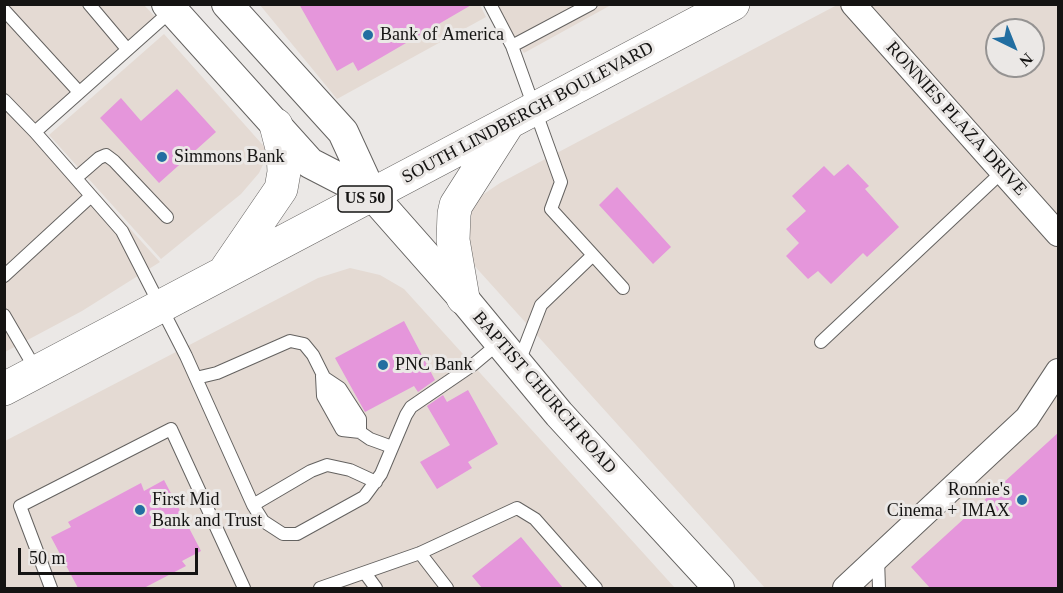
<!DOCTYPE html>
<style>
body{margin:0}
#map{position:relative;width:1063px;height:593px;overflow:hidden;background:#ebe8e6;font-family:Georgia,serif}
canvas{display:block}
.frame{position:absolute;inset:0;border:6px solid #151413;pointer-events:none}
.north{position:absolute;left:985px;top:18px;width:60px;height:60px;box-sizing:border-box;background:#ebe8e6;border:2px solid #959392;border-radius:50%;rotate:137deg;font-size:16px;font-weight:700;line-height:24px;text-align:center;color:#151413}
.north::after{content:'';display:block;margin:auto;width:21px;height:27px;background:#226ea1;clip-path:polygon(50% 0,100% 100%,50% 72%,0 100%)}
.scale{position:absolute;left:18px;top:548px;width:180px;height:27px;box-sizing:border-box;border:3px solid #151413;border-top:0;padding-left:8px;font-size:18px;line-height:21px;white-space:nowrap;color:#151413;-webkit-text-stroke:4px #ebe8e6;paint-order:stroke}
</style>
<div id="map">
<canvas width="1063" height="593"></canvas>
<div class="frame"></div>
<div class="north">N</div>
<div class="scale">50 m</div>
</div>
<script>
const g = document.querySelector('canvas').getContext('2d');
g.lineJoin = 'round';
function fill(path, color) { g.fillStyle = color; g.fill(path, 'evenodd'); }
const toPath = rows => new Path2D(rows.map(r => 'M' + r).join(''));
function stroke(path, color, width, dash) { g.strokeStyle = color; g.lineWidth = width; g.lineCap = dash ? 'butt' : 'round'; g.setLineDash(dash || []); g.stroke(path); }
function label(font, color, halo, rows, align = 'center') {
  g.font = font + ' Georgia,serif'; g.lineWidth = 6; g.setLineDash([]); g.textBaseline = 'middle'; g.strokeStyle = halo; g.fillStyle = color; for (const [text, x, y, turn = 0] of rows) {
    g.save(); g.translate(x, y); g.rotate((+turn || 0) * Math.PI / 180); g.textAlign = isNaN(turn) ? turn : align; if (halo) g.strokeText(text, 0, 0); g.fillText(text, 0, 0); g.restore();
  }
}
const built = toPath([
 [5,5,144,5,163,25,43,132,160,262,82,311,5,352],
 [260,5,480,5,486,17,337,99],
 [495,5,611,5,524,53,509,33],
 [837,5,1058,5,1058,588,765,588,471,262,466,217,478,198,500,183],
 [997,30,1033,30,1033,66,997,66],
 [164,34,269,152,259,173,241,194,161,259,49,135],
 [350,268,380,275,404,289,675,588,5,588,5,441,318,278]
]);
const building = toPath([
 [299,4,473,4,358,71,353,62,337,71],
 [177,89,216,132,159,183,100,118,121,98,141,121],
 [848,164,869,186,865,189,899,227,867,257,863,253,831,284,818,271,808,279,786,256,799,243,786,229,806,211,792,196,824,166,834,176],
 [617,187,671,247,653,264,599,205],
 [404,321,435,380,418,392,414,386,365,412,335,358],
 [468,390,498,444,468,462,472,468,437,489,420,462,450,445,427,406,443,395,447,402],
 [1059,432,1059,588,930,588,911,567],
 [164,480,201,551,182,561,186,566,144,588,78,588,51,537,71,527,68,522,141,483,144,491],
 [521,537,563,588,482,588,472,576]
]);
const service = toPath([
 [89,4,127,49],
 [490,4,512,46,561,182,551,209,593,255,541,305,519,362],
 [4,10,79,92],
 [172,10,35,132,122,231,186,356,253,505,263,521,283,534,297,534,364,497,381,474,406,415,411,407,474,364,499,343],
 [512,46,591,4],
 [4,100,35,132],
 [76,178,99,158,106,155,114,161,167,217],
 [593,255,623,288],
 [4,276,91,196],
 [4,315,36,370],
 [821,342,1002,172],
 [322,376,340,388,360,419,360,432,342,430,323,396,322,376],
 [196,378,217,373,290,341,304,344,313,355,339,407,357,430,370,439,392,447],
 [253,505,311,471,327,465,350,470,376,482],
 [420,553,447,588],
 [878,559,879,588],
 [365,573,376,588],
 [51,588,20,506,171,429,244,588],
 [320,588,420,553,517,508,535,519,596,588]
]);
const minor = toPath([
 [853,4,1058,234],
 [845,588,1027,418,1058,371]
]);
const tertiary = toPath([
 [167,4,310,163,372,195],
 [227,4,343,132,372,195,463,298,559,414,719,588]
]);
const primary = toPath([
 [227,268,281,189,284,172,283,152,276,125],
 [463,298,453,240,454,214,456,205,507,125],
 [4,389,733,4]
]);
const markers = [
 [368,35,6,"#226ea1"],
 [162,157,6,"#226ea1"],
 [383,365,6,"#226ea1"],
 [1022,500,6,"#226ea1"],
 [140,510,6,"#226ea1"]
];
const shields = [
 [365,199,54]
];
const shieldNames = [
 ["US 50",365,199]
];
const poiNames = [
 ["Bank of America",380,35],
 ["Simmons Bank",174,157],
 ["PNC Bank",395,365],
 ["Ronnie's",1010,490,"right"],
 ["Cinema + IMAX",1010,511,"right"],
 ["First Mid",152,500],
 ["Bank and Trust",152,521]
];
const streetNames = [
 ["SOUTH LINDBERGH BOULEVARD",528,113,-28],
 ["RONNIES PLAZA DRIVE",956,119,48],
 ["BAPTIST CHURCH ROAD",544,393,49]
];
fill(built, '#e4dad3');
fill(building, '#e596db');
stroke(service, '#646260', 14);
stroke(minor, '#646260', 26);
stroke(tertiary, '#646260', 32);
stroke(primary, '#646260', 34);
stroke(service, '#fff', 12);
stroke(minor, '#fff', 24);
stroke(tertiary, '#fff', 30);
stroke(primary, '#fff', 33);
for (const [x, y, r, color] of markers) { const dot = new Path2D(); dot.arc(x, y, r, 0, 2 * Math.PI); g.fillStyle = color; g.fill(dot); stroke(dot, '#ebe8e6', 2); }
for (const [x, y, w] of shields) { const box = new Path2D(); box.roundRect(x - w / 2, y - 13, w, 26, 4.5); g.fillStyle = '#ebe8e6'; g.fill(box); stroke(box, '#151413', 1.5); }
label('bold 16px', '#151413', null, shieldNames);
label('18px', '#151413', '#ebe8e6', poiNames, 'left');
label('18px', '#151413', '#ebe8e6', streetNames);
</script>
